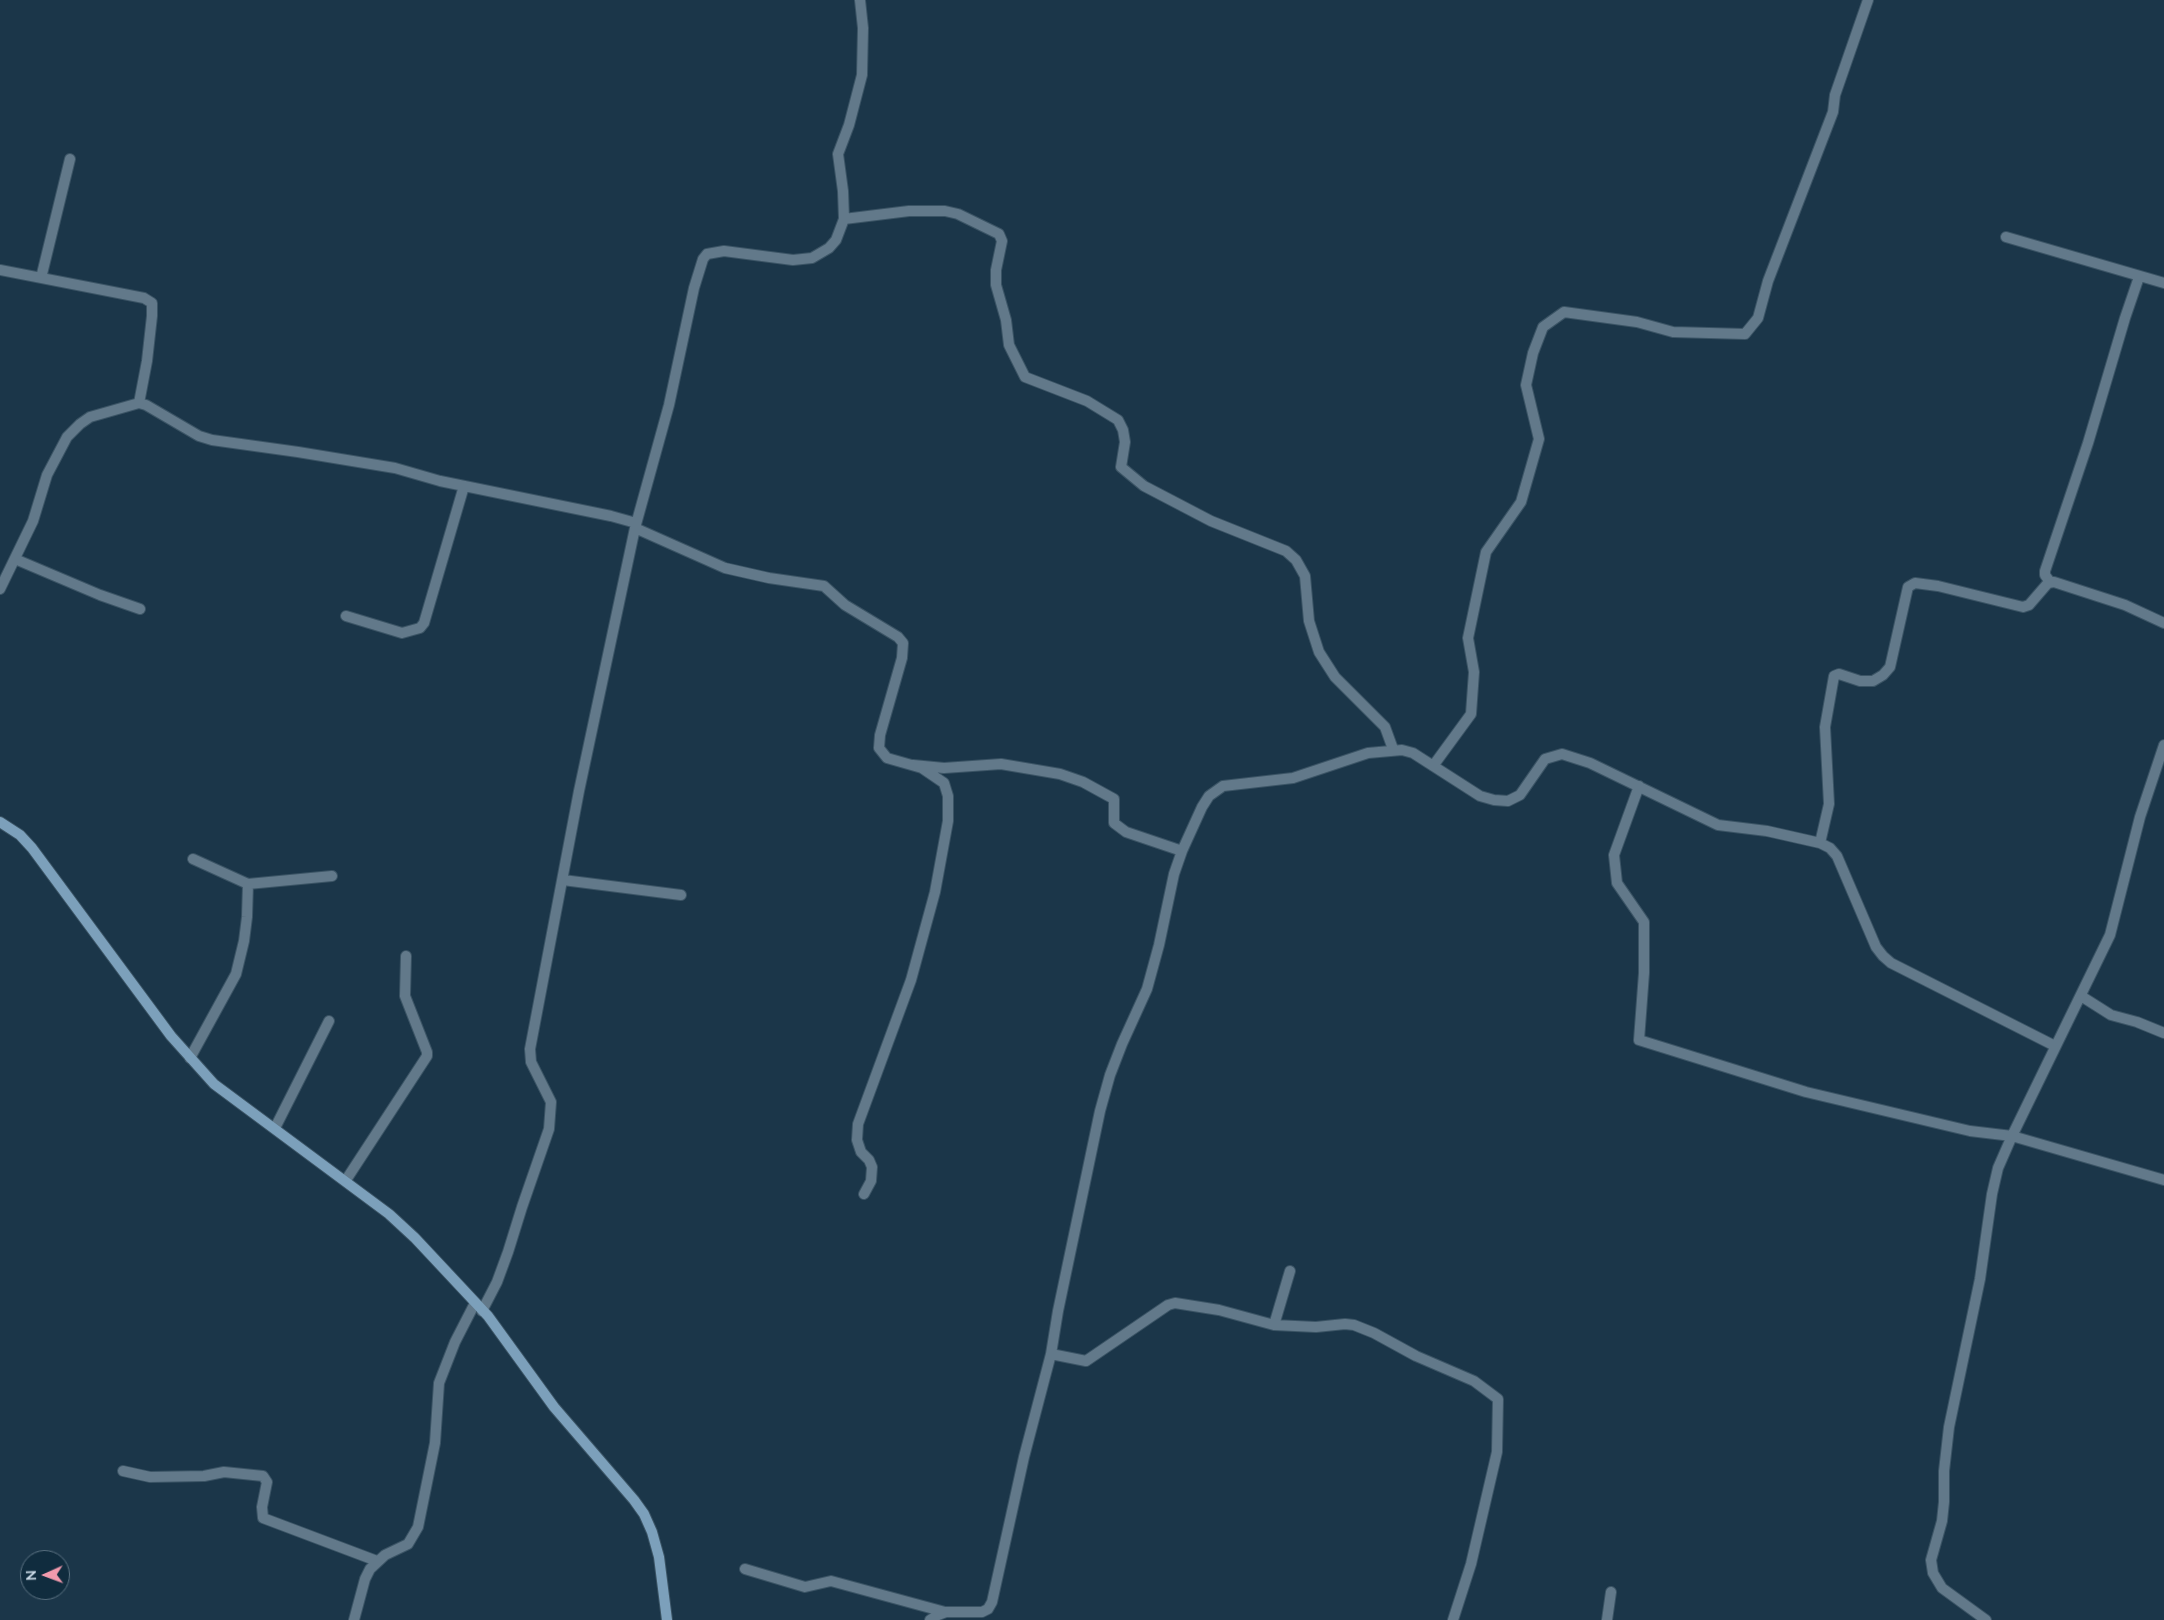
<!DOCTYPE html>
<style>
body{margin:0}
#map{position:relative;width:2164px;height:1620px;overflow:hidden;background:#1b3649;font-family:Mulish,sans-serif}
canvas{display:block}
.north{position:absolute;left:20px;top:1550px;width:50px;height:50px;box-sizing:border-box;background:#102c3e;border:1px solid #5b7282;border-radius:50%;rotate:268deg;font-size:14px;font-weight:700;line-height:20px;text-align:center;color:#ccdbe7}
.north::after{content:'';display:block;margin:auto;width:18px;height:22px;background:#f29aad;clip-path:polygon(50% 0,100% 100%,50% 72%,0 100%)}
</style>
<div id="map">
<canvas width="2164" height="1620"></canvas>
<div class="north">N</div>
</div>
<script>
const g = document.querySelector('canvas').getContext('2d');
g.lineJoin = 'round';
const toPath = rows => new Path2D(rows.map(r => 'M' + r).join(''));
function stroke(path, color, width, dash) { g.strokeStyle = color; g.lineWidth = width; g.lineCap = dash ? 'butt' : 'round'; g.setLineDash(dash || []); g.stroke(path); }
const street = toPath([
 [844,219,843,191,838,154,849,125,862,75,863,28,860,0],
 [2006,237,2164,283],
 [0,270,144,298,152,303,152,316,147,361,139,403],
 [41,278,70,159],
 [635,528,725,568,769,578,824,586,845,605,898,637,903,643,902,658,880,735,879,748,887,758,922,768,944,783,948,796,948,821,935,892,911,980,858,1124,857,1140,861,1152,869,1160,872,1167,871,1181,864,1194],
 [15,559,100,595,140,609],
 [2050,582,2045,575,2045,571,2088,443,2125,318,2139,277],
 [0,589,33,521,47,475,67,437,80,424,90,417,139,403,146,405,199,436,212,440,298,452,395,468,440,481,611,516,636,523],
 [346,616,402,633,420,628,424,623,464,486],
 [913,765,944,768,1001,764,1060,774,1083,782,1114,799,1114,823,1126,832,1182,851,1174,874,1159,945,1147,989,1122,1044,1110,1075,1100,1111,1058,1311,1051,1354,1024,1457,992,1602,988,1609,982,1612,946,1612,938,1615,930,1620],
 [1433,766,1471,714,1474,672,1468,638,1486,552,1521,502,1539,439,1526,385,1533,353,1543,327,1564,312,1637,322,1673,332,1745,334,1758,318,1768,281,1833,112,1835,95,1868,0],
 [1639,786,1614,855,1617,883,1644,922,1644,973,1639,1040,1806,1092,1970,1131,2012,1136,2164,1180],
 [1820,843,1829,804,1825,727,1834,676,1839,674,1860,681,1873,681,1883,675,1890,667,1908,587,1915,583,1938,586,2023,607,2029,605,2048,583,2054,582,2125,605,2164,623],
 [1182,851,1202,807,1209,796,1223,786,1293,778,1368,753,1402,750,1413,753,1480,796,1494,800,1508,801,1520,795,1545,759,1562,754,1590,763,1718,825,1767,831,1820,843,1830,848,1837,856,1876,947,1883,956,1891,963,2055,1046],
 [193,859,248,884,332,876],
 [563,880,681,895],
 [2081,996,2111,1015,2137,1022,2164,1033],
 [190,1058,236,974,244,941,247,917,248,884],
 [275,1128,329,1021],
 [346,1180,427,1056,427,1052,405,996,406,956],
 [482,1311,497,1282,508,1252,522,1207,549,1129,551,1102,531,1062,530,1049,579,791,635,528,669,405,694,288,703,259,707,254,724,251,793,260,812,258,829,248,836,240,844,219,909,211,945,211,958,214,999,234,1002,241,996,270,996,285,1006,320,1009,345,1025,377,1087,401,1118,420,1123,430,1125,442,1121,467,1144,486,1211,521,1286,551,1296,560,1305,576,1309,621,1319,652,1335,677,1385,727,1393,749],
 [1274,1325,1290,1271],
 [1051,1354,1086,1361,1168,1305,1175,1303,1219,1310,1274,1325,1316,1327,1345,1324,1354,1325,1374,1333,1416,1356,1474,1381,1498,1399,1497,1452,1471,1564,1453,1620],
 [123,1471,150,1477,204,1476,224,1472,263,1476,267,1482,262,1507,263,1518,377,1561],
 [745,1569,805,1587,831,1581,945,1612],
 [354,1620,365,1579,370,1569,385,1555,408,1544,418,1527,435,1443,439,1383,455,1342,475,1303],
 [1607,1620,1611,1592],
 [1986,1620,1942,1588,1933,1573,1931,1560,1942,1521,1944,1502,1944,1471,1949,1427,1980,1279,1992,1194,1998,1168,2012,1136,2110,935,2140,817,2164,745]
]);
const secondary = toPath([
 [0,822,20,835,32,848,171,1036,214,1084,389,1214,415,1238,488,1316,554,1407,634,1500,644,1514,652,1532,659,1557,667,1620]
]);
stroke(street, '#3b5465', 12);
stroke(secondary, '#3b5465', 12);
stroke(street, '#62798a', 10);
stroke(secondary, '#7ca0bb', 10);
</script>
